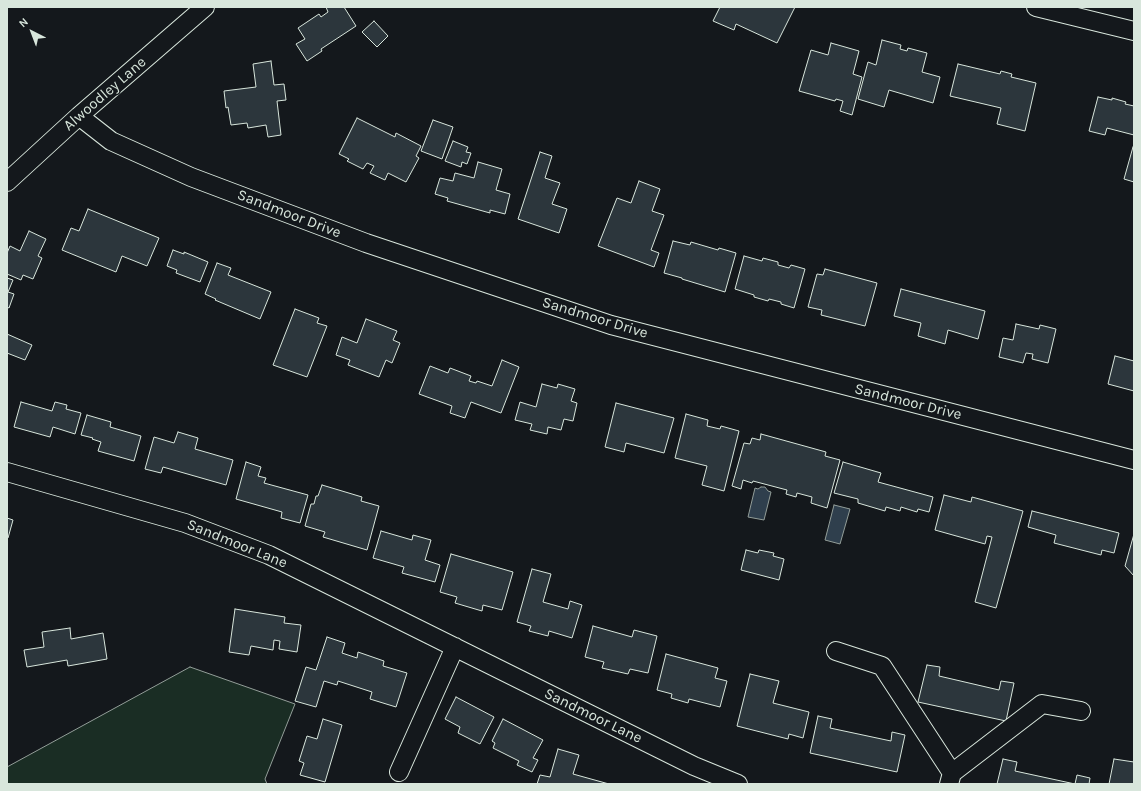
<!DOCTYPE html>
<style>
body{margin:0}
#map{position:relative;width:1141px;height:791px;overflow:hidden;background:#14181c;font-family:Karla,sans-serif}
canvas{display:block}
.frame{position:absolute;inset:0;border:8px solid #d8e6dc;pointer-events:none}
.north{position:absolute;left:12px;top:12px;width:40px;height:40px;-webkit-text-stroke:3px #14181c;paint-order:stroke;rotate:318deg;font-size:11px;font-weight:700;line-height:16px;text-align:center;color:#d8e6dc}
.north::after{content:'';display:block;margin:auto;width:14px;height:18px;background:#d8e6dc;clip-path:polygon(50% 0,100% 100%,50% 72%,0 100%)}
</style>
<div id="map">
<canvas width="1141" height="791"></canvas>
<div class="frame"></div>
<div class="north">N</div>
</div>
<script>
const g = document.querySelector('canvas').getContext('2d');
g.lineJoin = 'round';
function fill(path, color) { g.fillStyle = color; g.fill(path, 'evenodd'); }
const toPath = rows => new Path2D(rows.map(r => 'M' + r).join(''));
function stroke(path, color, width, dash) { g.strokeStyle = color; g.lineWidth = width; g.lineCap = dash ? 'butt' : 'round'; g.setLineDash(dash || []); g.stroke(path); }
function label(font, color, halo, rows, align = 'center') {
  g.font = font + ' Karla,sans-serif'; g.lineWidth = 3; g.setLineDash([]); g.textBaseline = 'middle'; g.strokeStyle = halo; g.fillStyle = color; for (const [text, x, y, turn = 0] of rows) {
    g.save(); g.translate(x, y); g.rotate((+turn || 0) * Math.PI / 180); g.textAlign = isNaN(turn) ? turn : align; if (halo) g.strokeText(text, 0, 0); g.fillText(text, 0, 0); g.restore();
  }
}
const green = toPath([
 [190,667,295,704,265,779,267,784,7,784,7,767,190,667]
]);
const water = toPath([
 [761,487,765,487,768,491,771,492,764,520,748,517,755,488,758,489,761,487],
 [834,505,850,509,840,544,825,540,834,505]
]);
const building = toPath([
 [326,7,344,7,356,26,321,49,322,51,307,61,296,44,305,39,298,28,319,14,321,17,328,12,326,7],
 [720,7,795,7,777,43,736,24,734,30,713,21,720,7],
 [374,21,388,36,377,47,362,32,374,21],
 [882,40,901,45,900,49,907,51,908,48,927,53,922,72,940,77,933,103,889,90,884,107,858,99,868,62,876,65,882,40],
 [831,43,859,51,853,74,862,77,852,115,840,111,843,101,836,99,835,101,799,91,811,50,828,55,831,43],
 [271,61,274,85,284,84,286,100,277,101,281,135,268,137,266,125,248,128,247,123,231,125,228,107,226,108,224,91,256,87,253,64,271,61],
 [958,64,1000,74,1001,71,1012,74,1011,77,1036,83,1025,131,997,124,1001,108,950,96,958,64],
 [1098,97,1112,100,1112,98,1126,102,1125,104,1134,106,1134,135,1107,128,1105,135,1089,131,1098,97],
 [357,118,395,137,396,133,421,146,416,156,419,158,406,182,388,173,385,180,370,173,374,166,367,163,363,169,347,161,349,159,339,154,357,118],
 [433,120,453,127,442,159,421,151,433,120],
 [453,141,468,147,466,152,471,153,467,164,462,162,461,167,445,161,453,141],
 [1133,147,1134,147,1134,182,1124,179,1133,147],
 [540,152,552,156,545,178,560,183,552,204,567,209,559,233,518,219,540,152],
 [478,162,502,169,496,190,510,194,505,214,490,210,490,213,447,201,448,198,435,194,440,178,453,181,455,173,474,178,478,162],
 [639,181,660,189,652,211,664,215,651,250,659,253,654,267,598,246,617,198,631,203,639,181],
 [88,209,159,238,147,266,122,256,116,272,62,250,71,228,79,231,88,209],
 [29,231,46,239,38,256,42,258,33,279,23,275,21,280,7,274,7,253,10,246,20,251,29,231],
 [673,241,690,245,691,242,718,250,719,248,736,253,725,292,682,279,682,278,664,273,673,241],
 [173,250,184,254,184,252,208,262,200,282,176,273,177,270,167,266,173,250],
 [744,256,762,261,763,258,778,262,778,265,789,268,791,265,805,269,794,308,781,304,781,302,769,299,768,301,754,297,754,295,735,289,744,256],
 [217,263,231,268,228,275,271,292,260,319,215,300,216,299,205,294,217,263],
 [825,269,877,283,865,326,821,315,822,310,808,307,817,274,823,275,825,269],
 [7,278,13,280,8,292,14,294,9,308,7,307,7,278],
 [901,289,985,311,978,339,948,330,945,344,918,336,921,323,894,316,901,289],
 [295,309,319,318,317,323,327,326,307,377,273,365,295,309],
 [366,319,397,331,393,340,400,343,392,363,386,360,379,377,348,365,350,360,336,355,342,337,357,343,366,319],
 [1016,324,1039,329,1040,325,1056,329,1048,363,1032,359,1033,354,1026,353,1023,363,999,357,1003,338,1013,340,1016,324],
 [7,334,32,345,25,360,7,353,7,334],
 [1115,356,1134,361,1134,391,1108,384,1115,356],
 [502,360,519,367,501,413,471,402,465,418,450,413,452,406,419,394,430,366,448,373,450,368,471,376,469,381,476,383,477,381,492,386,502,360],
 [542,384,557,388,558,384,575,389,571,401,577,403,573,421,564,419,561,430,548,427,547,434,530,430,532,424,515,420,520,402,536,407,542,384],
 [21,402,52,411,55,402,67,405,66,409,81,413,75,434,53,427,50,437,14,427,21,402],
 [616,403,674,418,664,453,626,443,624,452,605,447,616,403],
 [686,414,708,420,707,426,720,429,721,426,739,431,724,491,702,485,707,466,675,458,686,414],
 [87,415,111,422,110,427,141,436,134,461,98,451,101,442,92,439,93,438,81,435,87,415],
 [178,432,198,438,195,449,233,460,226,485,163,467,161,473,145,469,154,437,174,443,178,432],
 [761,434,826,452,825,456,840,460,827,508,811,503,812,497,797,493,796,497,786,494,787,490,753,481,752,483,743,480,741,489,732,486,744,443,750,444,752,438,760,440,761,434],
 [246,462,261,467,258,476,266,478,264,483,308,495,300,523,281,518,282,512,236,499,246,462],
 [843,462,881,473,878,482,933,497,929,512,918,509,917,512,901,507,900,511,886,507,885,511,858,503,858,499,834,493,843,462],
 [322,485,362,497,361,501,379,506,367,550,323,537,325,532,305,526,311,504,314,504,316,496,318,496,322,485],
 [944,495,971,502,972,497,1023,511,996,608,975,602,992,537,987,536,985,544,935,530,944,495],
 [1032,511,1119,533,1114,553,1102,550,1101,555,1054,543,1056,535,1028,527,1032,511],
 [7,518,13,520,8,538,7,537,7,518],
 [381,531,412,540,413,535,431,540,425,560,440,565,435,582,402,573,404,567,373,558,381,531],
 [1134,534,1134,576,1125,566,1134,534],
 [746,550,758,553,759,550,774,553,773,556,784,559,779,580,741,570,746,550],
 [451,554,513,572,502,610,483,605,482,611,455,603,457,597,440,592,451,554],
 [532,569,551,574,543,602,568,609,570,601,582,605,572,638,549,631,548,636,529,631,531,626,517,622,532,569],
 [235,609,285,617,284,623,301,625,297,652,279,649,280,641,274,640,273,650,251,646,249,655,229,652,235,609],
 [593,626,632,637,634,630,657,636,648,673,630,669,628,674,602,668,604,662,585,657,593,626],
 [70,628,71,639,103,633,107,659,68,666,67,660,27,667,24,650,44,647,42,632,70,628],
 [327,637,345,643,342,653,357,658,358,652,384,661,383,666,407,673,396,707,370,699,372,692,338,681,337,685,324,681,316,707,295,701,306,667,316,670,327,637],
 [666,654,718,668,715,678,727,681,720,707,689,699,688,703,671,698,672,694,657,690,666,654],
 [927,665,940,667,939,676,999,690,1001,681,1014,683,1006,721,918,702,927,665],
 [750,674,779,681,773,703,809,712,803,738,789,734,788,739,737,726,750,674],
 [456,697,494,717,480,744,458,733,460,727,445,719,456,697],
 [818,716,832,719,830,728,891,741,892,732,905,735,897,772,810,753,818,716],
 [323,719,342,725,325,782,300,775,304,763,299,761,307,736,317,739,323,719],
 [503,719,543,740,533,758,538,760,532,772,517,765,519,761,493,748,495,743,492,741,503,719],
 [558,749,579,755,573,774,609,784,537,784,540,775,550,777,558,749],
 [1003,759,1017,762,1015,771,1075,784,1077,775,1090,778,1089,784,997,784,1003,759],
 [1114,759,1134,762,1134,784,1109,784,1114,759]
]);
const minor = toPath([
 [1036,7,1134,31],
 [79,116,111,141,191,177,366,243,611,325,1134,460],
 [7,182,79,116,205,7],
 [7,472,185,523,269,555,694,766,738,784],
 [836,651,882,666,952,773,949,784],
 [399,772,455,647],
 [952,773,1042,704,1081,711]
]);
const streetNames = [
 ["Alwoodley Lane",105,94,-41],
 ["Sandmoor Drive",289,214,21],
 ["Sandmoor Drive",595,318,17],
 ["Sandmoor Drive",908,402,14],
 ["Sandmoor Lane",237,544,22],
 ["Sandmoor Lane",593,716,26]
];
fill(green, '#1a2d24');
stroke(green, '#939e99', 1);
fill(water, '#2f3f4d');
stroke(water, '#939e99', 1);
fill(building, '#2c363c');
stroke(building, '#d8e6dc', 1);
stroke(minor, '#d8e6dc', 20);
stroke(minor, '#14181c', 18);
label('15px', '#d8e6dc', '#14181c', streetNames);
</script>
